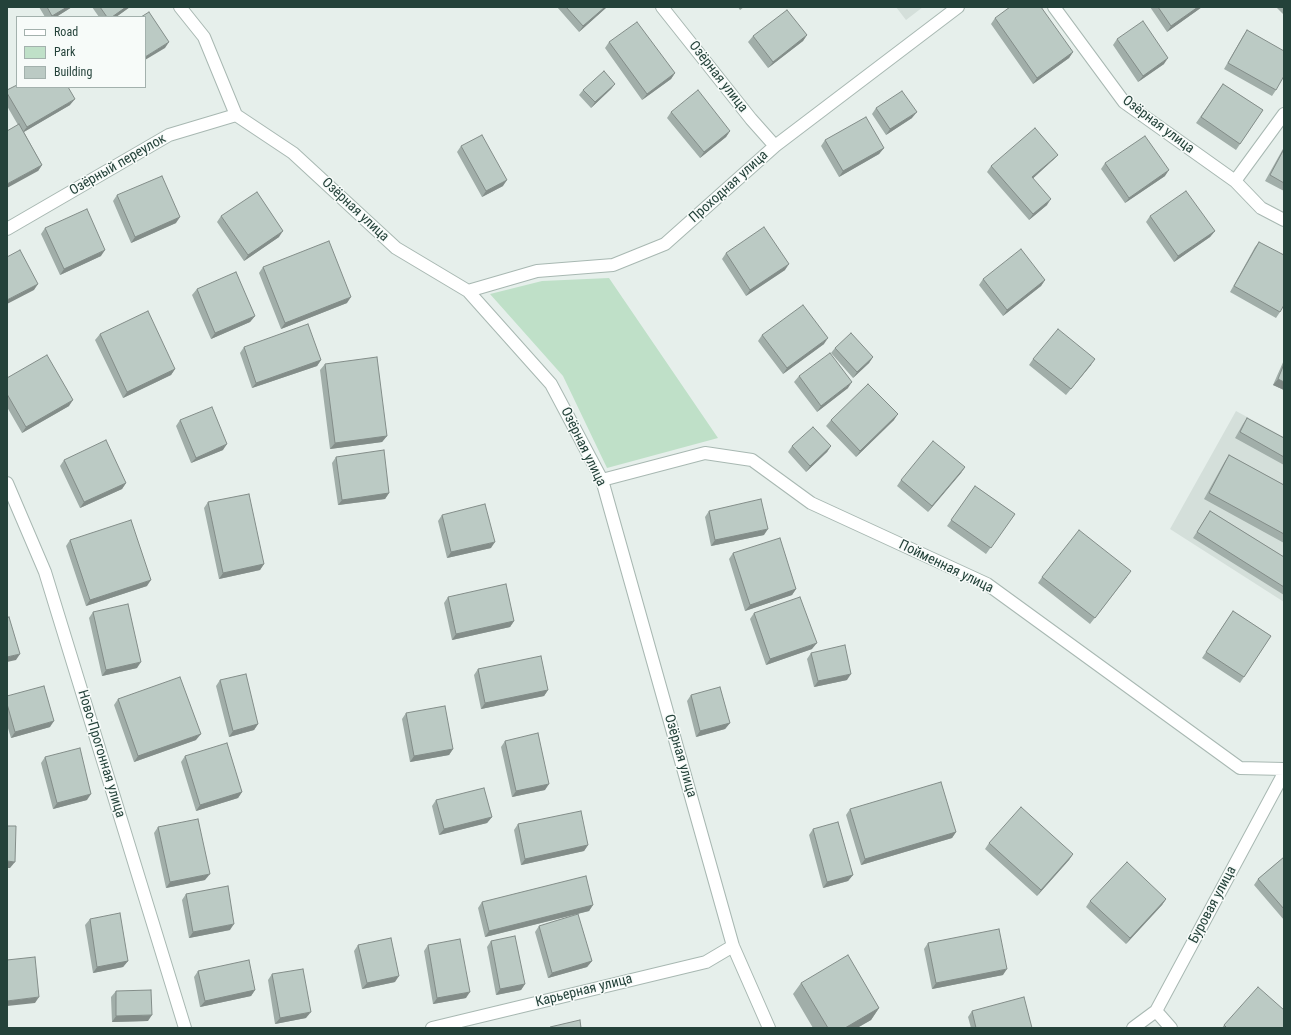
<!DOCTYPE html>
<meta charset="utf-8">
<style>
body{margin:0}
#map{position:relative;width:1291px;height:1035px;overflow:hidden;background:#e6efeb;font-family:"Roboto Condensed",sans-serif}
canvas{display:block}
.frame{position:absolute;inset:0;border:8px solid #24423a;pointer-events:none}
.legend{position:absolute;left:16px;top:16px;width:130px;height:72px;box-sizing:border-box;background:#f7fbf9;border:1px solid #a3b1ad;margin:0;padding:5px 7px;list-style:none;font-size:12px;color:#24423a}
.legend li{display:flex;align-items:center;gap:8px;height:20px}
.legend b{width:20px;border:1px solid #a3b1ad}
</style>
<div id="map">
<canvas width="1291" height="1035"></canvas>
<div class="frame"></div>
<ul class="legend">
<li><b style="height:5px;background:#fff"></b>Road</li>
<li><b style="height:11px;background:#bfe0c8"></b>Park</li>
<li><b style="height:11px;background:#bbcac4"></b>Building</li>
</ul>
</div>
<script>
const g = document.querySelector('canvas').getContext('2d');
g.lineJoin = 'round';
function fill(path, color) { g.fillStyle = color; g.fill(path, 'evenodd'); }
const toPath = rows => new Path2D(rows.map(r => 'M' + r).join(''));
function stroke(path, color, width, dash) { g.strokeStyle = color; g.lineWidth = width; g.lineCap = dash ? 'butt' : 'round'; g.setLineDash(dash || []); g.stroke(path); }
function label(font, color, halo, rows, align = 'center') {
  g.font = font + ' "Roboto Condensed",sans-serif'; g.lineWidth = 3; g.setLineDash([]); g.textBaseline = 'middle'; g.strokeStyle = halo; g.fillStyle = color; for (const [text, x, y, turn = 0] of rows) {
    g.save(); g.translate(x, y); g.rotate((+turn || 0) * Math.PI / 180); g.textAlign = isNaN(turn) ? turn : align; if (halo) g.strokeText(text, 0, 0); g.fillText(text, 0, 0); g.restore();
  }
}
const built = toPath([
 [896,7,923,7,906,20],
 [1236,411,1284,437,1284,602,1170,529]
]);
const green = toPath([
 [609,278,718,438,607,468,563,376,490,294,542,281]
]);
const minor = toPath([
 [180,7,204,37,236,115,293,153,396,248,468,291,551,384,602,480,733,946,769,1028],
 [662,7,751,119,775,146],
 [1054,7,1124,102,1235,181,1261,208,1284,220],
 [1235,181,1284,114],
 [7,229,169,135,236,115],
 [468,291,537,271,613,265,665,244,775,146,958,7],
 [602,480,705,453,752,460,811,503,987,584,1240,768,1284,769],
 [7,483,45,572,185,1028],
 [1156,1011,1171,1028],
 [432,1028,706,962,733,946],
 [1133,1028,1156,1011,1284,773]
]);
const wall = toPath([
 [39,7,72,7,56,17,45,17],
 [92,7,130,7,116,17,99,17],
 [557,7,607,7,579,32],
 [738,7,744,7,740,10],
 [1150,7,1202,7,1167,32],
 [1276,7,1284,7,1284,15],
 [995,18,1073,52,1069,58,1033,84,991,24],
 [1247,30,1276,90,1272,96,1224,69,1243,36],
 [807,35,803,41,768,68,748,42,753,36],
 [1117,39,1164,64,1138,82,1113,45],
 [609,42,675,73,671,79,642,100,605,48],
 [615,84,611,89,591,108,579,95,583,90],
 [1223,84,1263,110,1236,150,1196,123],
 [7,90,70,105,24,132,42,165,38,171,18,125,7,106],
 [876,108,912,118,886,135,872,114],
 [671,112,730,131,726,137,700,158,667,118],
 [825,140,884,148,879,154,839,177,821,146],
 [461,146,503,186,482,197,457,152],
 [1284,147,1284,191,1265,181],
 [1058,155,1053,160,1033,178,1047,205,1029,220,987,172,991,166],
 [1105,163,1165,176,1125,203,1101,169],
 [117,195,176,223,131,243,113,201],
 [221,216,279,237,244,261,217,222],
 [1150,216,1215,231,1210,237,1174,262,1146,222],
 [45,228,101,256,60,275,41,234],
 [1259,242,1280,312,1276,318,1230,292,1255,247],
 [726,253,785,270,746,296,722,259],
 [263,267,347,303,281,329,259,273],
 [983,279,1045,280,1041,286,1003,316,979,285],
 [197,289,255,316,250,322,211,339,192,295],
 [100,334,175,369,171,375,123,398,95,340],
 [762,335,824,344,783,374,758,341],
 [244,347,321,360,317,366,252,388,240,353],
 [835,348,873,357,869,363,853,378,831,353],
 [1033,359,1091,365,1066,395,1029,365],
 [1284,360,1284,390,1273,385],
 [325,364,387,436,382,442,330,449,320,370],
 [799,376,848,388,817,412,794,382],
 [7,378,69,406,22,433,7,407],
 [1247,418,1284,438,1284,465,1235,438,1243,424],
 [180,420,223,450,191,463,176,426],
 [831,420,894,420,856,457,826,426],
 [792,446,831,446,827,452,806,472,788,452],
 [1229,455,1284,485,1284,543,1204,499,1225,461],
 [336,457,389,493,385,499,338,505,332,463],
 [64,460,126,483,122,489,80,508,60,466],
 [965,467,961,473,928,512,897,486,901,480],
 [975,486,1015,514,986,554,947,526],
 [208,502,264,564,260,570,219,579,204,508],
 [709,511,764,535,711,546,705,517],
 [1210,511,1284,557,1284,595,1193,538],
 [442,515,491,548,447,558,438,521],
 [70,540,147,586,86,606,66,546],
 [733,553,796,589,792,595,745,611,729,559],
 [1042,577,1127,577,1090,624,1038,583],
 [448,597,514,621,510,627,452,640,444,603],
 [1233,611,1271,636,1240,683,1202,658],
 [93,612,137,668,102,676,89,618],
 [754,613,812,649,766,665,750,619],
 [811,653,847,680,814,687,807,659],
 [478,669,548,690,544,696,481,709,474,675],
 [220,680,258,724,254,730,229,737,216,686],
 [691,695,730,723,725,729,696,737,687,701],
 [7,696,50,727,11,738,7,725],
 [118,699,196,740,134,762,114,705],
 [406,713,453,749,449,755,410,762,402,719],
 [505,741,545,790,512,797,501,747],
 [185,756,242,792,238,798,196,811,181,762],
 [45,757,87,800,53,809,41,763],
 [436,800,492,817,487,823,439,835,432,806],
 [850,809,956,832,952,838,861,865,846,815],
 [518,824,588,845,584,851,521,865,514,830],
 [158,827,205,880,166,888,154,833],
 [813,829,853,875,848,881,823,888,809,835],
 [989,843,1073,854,1069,860,1037,896,985,849],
 [1284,857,1284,920,1254,885,1258,879],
 [186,894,230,930,189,938,182,900],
 [1166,899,1162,905,1126,944,1086,907,1090,901],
 [482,902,593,905,589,911,485,937,478,908],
 [90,919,128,961,123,967,93,973,85,925],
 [539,926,592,961,587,967,548,978,535,932],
 [491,941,525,984,521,990,496,995,487,947],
 [928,943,1003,975,932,989,924,949],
 [358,945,395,982,362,989,354,951],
 [428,945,466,998,433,1004,424,951],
 [198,971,255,990,251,996,200,1007,194,977],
 [272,974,306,1018,275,1024,268,980],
 [801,983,879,1008,871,1020,857,1028,813,1028,793,994],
 [116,991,148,1021,112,1022,111,997],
 [972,1011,1032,1028,971,1028,968,1017],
 [1224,1025,1284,1028,1222,1028]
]);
const shadedWall = toPath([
 [67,7,72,7,56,17,51,17],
 [126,7,130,7,116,17,112,17],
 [605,7,607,7,579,32,583,26],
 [1198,7,1202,7,1167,32,1171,26],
 [807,35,803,41,768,68,773,62],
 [169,42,165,48,145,60,145,57],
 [1073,52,1069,58,1033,84,1037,78],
 [1168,58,1164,64,1138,82,1143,76],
 [675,73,671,79,642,100,647,94],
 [615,84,611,89,591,108,595,102],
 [75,99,70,105,22,133,27,127],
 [917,112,912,118,886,135,890,129],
 [730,131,726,137,700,158,704,152],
 [884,148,879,154,839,177,843,171],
 [1058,155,1053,160,1028,183,1032,177],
 [42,165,38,171,7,188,7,184],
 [1169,170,1165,176,1125,203,1129,198],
 [507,180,503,186,482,197,486,191],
 [1051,199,1047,205,1029,220,1033,214],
 [180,217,176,223,131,243,135,237],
 [283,231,279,237,244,261,248,255],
 [1215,231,1210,237,1174,262,1178,256],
 [105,250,101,256,60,275,64,269],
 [789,264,785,270,746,296,750,290],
 [1045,280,1041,286,1003,316,1007,310],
 [38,284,34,290,7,304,7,300],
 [351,297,347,303,281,329,285,323],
 [255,316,250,322,211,339,215,333],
 [828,338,824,344,783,374,787,368],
 [873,357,869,363,853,378,857,372],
 [1095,359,1091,365,1066,395,1071,389],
 [321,360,317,366,252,388,256,383],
 [175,369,171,375,123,398,127,392],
 [1278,379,1284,382,1284,390,1273,385],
 [852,382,848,388,817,412,821,406],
 [73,400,69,406,22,433,26,427],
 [898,414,894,420,856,457,860,451],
 [387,436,382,442,330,449,335,443],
 [227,444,223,450,191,463,196,458],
 [831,446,827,452,806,472,810,466],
 [965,467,961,473,928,512,932,506],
 [126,483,122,489,80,508,84,502],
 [389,493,385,499,338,505,342,500],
 [768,529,764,535,711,546,715,540],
 [495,542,491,548,447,558,451,552],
 [264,564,260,570,219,579,223,573],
 [151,580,147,586,86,606,90,600],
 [796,589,792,595,745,611,750,605],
 [514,621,510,627,452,640,456,634],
 [817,643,812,649,766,665,770,659],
 [20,654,16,660,7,662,7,657],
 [141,662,137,668,102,676,106,670],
 [851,674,847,680,814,687,818,681],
 [548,690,544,696,481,709,485,703],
 [54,721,50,727,11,738,15,732],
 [730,723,725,729,696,737,700,731],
 [258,724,254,730,229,737,233,731],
 [201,734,196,740,134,762,138,756],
 [453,749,449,755,410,762,414,756],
 [549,784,545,790,512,797,516,791],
 [242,792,238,798,196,811,200,805],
 [91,794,87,800,53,809,57,803],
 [492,817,487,823,439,835,444,829],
 [956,832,952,838,861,865,865,859],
 [588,845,584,851,521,865,525,859],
 [1073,854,1069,860,1037,896,1041,890],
 [7,861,15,862,10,868,7,868],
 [210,874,205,880,166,888,170,882],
 [853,875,848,881,823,888,827,882],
 [1166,899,1162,905,1126,944,1130,938],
 [593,905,589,911,485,937,489,931],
 [234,924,230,930,189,938,193,932],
 [128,961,123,967,93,973,97,967],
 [592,961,587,967,548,978,552,973],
 [1007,969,1003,975,932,989,936,983],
 [399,976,395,982,362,989,367,983],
 [525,984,521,990,496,995,500,989],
 [255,990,251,996,200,1007,205,1001],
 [470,992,466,998,433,1004,437,998],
 [39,997,35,1003,7,1006,7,1001],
 [879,1008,871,1020,857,1028,845,1028],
 [311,1012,306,1018,275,1024,280,1018],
 [152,1015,148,1021,112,1022,116,1016]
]);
const building = toPath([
 [47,7,67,7,52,16,47,7],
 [100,7,126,7,112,17,107,17,100,7],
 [566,7,605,7,583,26,566,7],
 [1010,7,1041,7,1073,52,1037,78,995,18,1010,7],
 [1158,7,1198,7,1171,26,1158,7],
 [787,10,807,35,773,62,753,36,787,10],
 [149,12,169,42,145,57,145,17,141,17,149,12],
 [1143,21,1168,58,1143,76,1117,39,1143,21],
 [637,22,675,73,647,94,609,42,637,22],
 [1247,30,1284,51,1284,76,1276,90,1228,63,1247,30],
 [604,71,615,84,595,102,583,90,604,71],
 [1223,84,1263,110,1240,144,1201,117,1223,84],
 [17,85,17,87,68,87,75,99,27,127,7,93,7,90,17,85],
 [698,90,730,131,704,152,671,112,698,90],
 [902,91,917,112,890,129,876,108,902,91],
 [866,117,884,148,843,171,825,140,866,117],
 [19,124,42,165,7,184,7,131,19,124],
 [1035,128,1058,155,1032,177,1051,199,1033,214,991,166,1035,128],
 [482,135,507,180,486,191,461,146,482,135],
 [1145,136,1169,170,1129,198,1105,163,1145,136],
 [1284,149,1284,183,1270,175,1284,149],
 [162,176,180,217,135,237,117,195,162,176],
 [1186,191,1215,231,1178,256,1150,216,1186,191],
 [257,192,283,231,248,255,221,216,257,192],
 [87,209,105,250,64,269,45,228,87,209],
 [764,227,789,264,750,290,726,253,764,227],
 [329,241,351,297,285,323,263,267,329,241],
 [1259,242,1284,255,1284,305,1280,312,1234,286,1259,242],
 [1021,249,1045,280,1007,310,983,279,1021,249],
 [20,250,38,284,7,300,7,257,20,250],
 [236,272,255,316,215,333,197,289,236,272],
 [803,305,828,338,787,368,762,335,803,305],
 [148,311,175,369,127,392,100,334,148,311],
 [308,324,321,360,256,383,244,347,308,324],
 [1058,329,1095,359,1071,389,1033,359,1058,329],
 [851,333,873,357,857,372,835,348,851,333],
 [830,353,852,382,821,406,799,376,830,353],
 [47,355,73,400,26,427,7,394,7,378,47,355],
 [377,357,387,436,335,443,325,364,377,357],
 [1284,364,1284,382,1278,379,1284,364],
 [868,384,898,414,860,451,831,420,868,384],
 [212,407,227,444,196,458,180,420,212,407],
 [1247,418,1284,438,1284,457,1240,432,1247,418],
 [813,427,831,446,810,466,792,446,813,427],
 [106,440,126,483,84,502,64,460,106,440],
 [933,441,965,467,932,506,901,480,933,441],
 [384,450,389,493,342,500,336,457,384,450],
 [1229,455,1284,485,1284,534,1209,493,1229,455],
 [975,486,1015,514,991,548,951,520,975,486],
 [249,494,264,564,223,573,208,502,249,494],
 [761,499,768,529,715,540,709,511,761,499],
 [485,504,495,542,451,552,442,515,485,504],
 [1210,511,1284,557,1284,587,1197,532,1210,511],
 [131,520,151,580,90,600,70,540,131,520],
 [1079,530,1131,571,1095,618,1042,577,1079,530],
 [780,538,796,589,750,605,733,553,780,538],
 [506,584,514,621,456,634,448,597,506,584],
 [800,597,817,643,770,659,754,613,800,597],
 [128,604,141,662,106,670,93,612,128,604],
 [1233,611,1271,636,1244,677,1206,652,1233,611],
 [9,617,20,654,7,657,7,618,9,617],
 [845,645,851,674,818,681,811,653,845,645],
 [541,656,548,690,485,703,478,669,541,656],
 [246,674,258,724,233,731,220,680,246,674],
 [180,677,201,734,138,756,118,699,180,677],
 [44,686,54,721,15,732,7,704,7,696,44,686],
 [720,687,730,723,700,731,691,695,720,687],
 [445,706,453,749,414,756,406,713,445,706],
 [538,733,549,784,516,791,505,741,538,733],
 [227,743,242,792,200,805,185,756,227,743],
 [80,748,91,794,57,803,45,757,80,748],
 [941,782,956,832,865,859,850,809,941,782],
 [484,788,492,817,444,829,436,800,484,788],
 [1021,807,1073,854,1041,890,989,843,1021,807],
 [581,811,588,845,525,859,518,824,581,811],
 [198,819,210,874,170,882,158,827,198,819],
 [838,822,853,875,827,882,813,829,838,822],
 [7,826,16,826,15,862,7,861,7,826],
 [1284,857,1284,909,1258,879,1284,857],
 [1127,862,1166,899,1130,938,1090,901,1127,862],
 [586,876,593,905,489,931,482,902,586,876],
 [228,886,234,924,193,932,186,894,228,886],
 [120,913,128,961,97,967,90,919,120,913],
 [578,914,592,961,552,973,539,926,578,914],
 [999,929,1007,969,936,983,928,943,999,929],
 [515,936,525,984,500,989,491,941,515,936],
 [391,938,399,976,367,983,358,945,391,938],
 [460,939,470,992,437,998,428,945,460,939],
 [848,955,879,1008,845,1028,828,1028,801,983,848,955],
 [35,957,39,997,7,1001,7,960,35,957],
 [249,960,255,990,205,1001,198,971,249,960],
 [303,969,311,1012,280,1018,272,974,303,969],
 [1258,987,1284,1010,1284,1028,1227,1028,1224,1025,1258,987],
 [151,990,152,1015,116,1016,116,991,151,990],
 [1024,997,1032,1028,976,1028,972,1011,1024,997],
 [580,1020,581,1028,550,1028,550,1027,580,1020]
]);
const streetNames = [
 ["Озёрная улица",718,77,52],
 ["Озёрная улица",1158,125,37],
 ["Озёрный переулок",118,165,-30],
 ["Проходная улица",729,187,-42],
 ["Озёрная улица",355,210,43],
 ["Озёрная улица",583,447,64],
 ["Пойменная улица",946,567,26],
 ["Ново-Прогонная улица",101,754,73],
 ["Озёрная улица",680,756,74],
 ["Буровая улица",1213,905,-62],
 ["Карьерная улица",584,991,-14]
];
fill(built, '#d4dfda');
fill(green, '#bfe0c8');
stroke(minor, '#a8b8b2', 14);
stroke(minor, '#fff', 12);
fill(wall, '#a1aea9');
fill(shadedWall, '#838d89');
fill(building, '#bbcac4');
stroke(building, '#838d89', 1);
label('14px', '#24423a', '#f7fbf9', streetNames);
</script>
